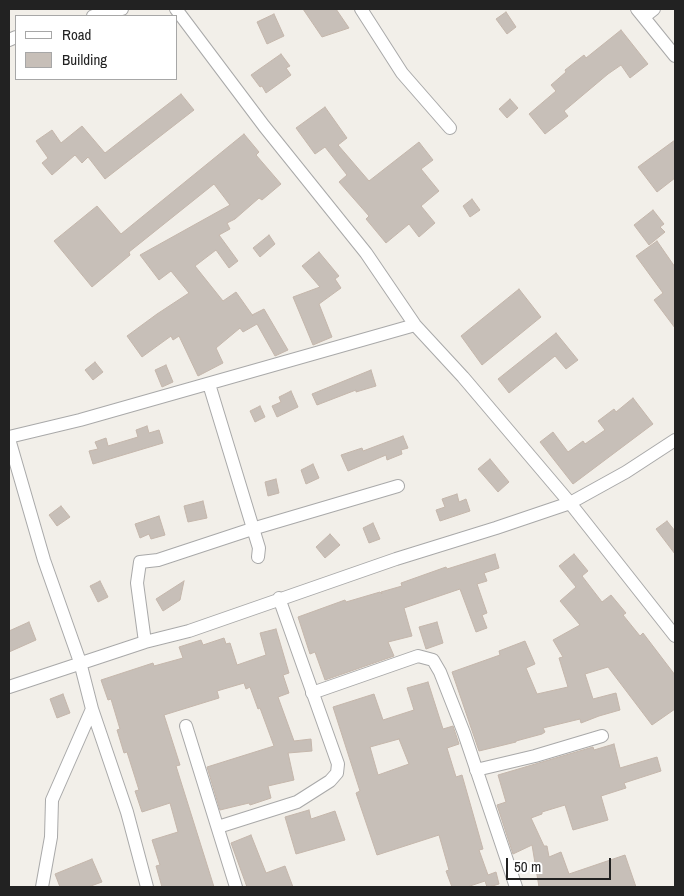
<!DOCTYPE html>
<style>
body{margin:0}
#map{position:relative;width:684px;height:896px;overflow:hidden;background:#f2efe9;font-family:"Archivo Narrow",sans-serif}
canvas{display:block}
.frame{position:absolute;inset:0;border:10px solid #222;pointer-events:none}
.legend{position:absolute;left:15px;top:15px;width:162px;height:65px;box-sizing:border-box;background:#fff;border:1px solid #a7a7a7;margin:0;padding:6px 9px;list-style:none;font-size:15px;color:#222}
.legend li{display:flex;align-items:center;gap:10px;height:25px}
.legend b{width:25px;border:1px solid #a7a7a7}
.scale{position:absolute;left:506px;top:858px;width:105px;height:22px;box-sizing:border-box;border:2px solid #222;border-top:0;padding-left:6px;font-size:15px;line-height:18px;white-space:nowrap;color:#222;-webkit-text-stroke:4px #fff;paint-order:stroke}
</style>
<div id="map">
<canvas width="684" height="896"></canvas>
<div class="frame"></div>
<ul class="legend">
<li><b style="height:6px;background:#fff"></b>Road</li>
<li><b style="height:14px;background:#c7bfb8"></b>Building</li>
</ul>
<div class="scale">50 m</div>
</div>
<script>
const g = document.querySelector('canvas').getContext('2d');
g.lineJoin = 'round';
function fill(path, color) { g.fillStyle = color; g.fill(path, 'evenodd'); }
const toPath = rows => new Path2D(rows.map(r => 'M' + r).join(''));
function stroke(path, color, width, dash) { g.strokeStyle = color; g.lineWidth = width; g.lineCap = dash ? 'butt' : 'round'; g.setLineDash(dash || []); g.stroke(path); }
const building = toPath([
 [303,9,336,9,349,28,322,37,303,9],
 [506,12,516,27,507,34,496,19,506,12],
 [274,14,284,36,267,44,257,22,274,14],
 [621,30,648,64,630,78,621,65,608,74,564,111,568,116,545,134,529,114,556,91,551,85,566,72,565,70,584,55,586,58,621,30],
 [281,54,290,66,286,68,291,75,266,93,262,86,260,87,251,75,281,54],
 [181,94,194,110,105,179,88,157,82,163,75,155,52,175,42,163,48,158,36,141,52,130,61,143,82,126,105,153,181,94],
 [510,99,518,108,507,118,499,109,510,99],
 [325,107,347,138,338,145,369,181,419,142,433,160,421,169,439,191,421,206,435,223,419,237,409,224,386,243,366,219,369,216,339,182,347,175,325,147,315,154,296,128,325,107],
 [244,134,259,152,256,155,281,184,262,200,259,198,235,219,227,223,230,229,219,235,238,261,229,268,216,250,195,266,223,301,236,292,253,316,252,315,264,309,288,350,275,356,257,324,243,332,240,328,216,348,223,363,198,376,179,336,173,340,171,336,142,357,127,336,157,314,189,293,171,271,159,280,140,255,230,205,214,184,129,252,130,255,92,287,54,241,97,206,121,234,244,134],
 [675,140,675,178,657,192,638,167,675,140],
 [472,199,480,210,470,217,463,206,472,199],
 [653,210,664,224,660,227,665,232,649,245,634,225,653,210],
 [269,235,275,244,260,257,253,248,269,235],
 [657,241,675,267,675,328,654,300,663,293,636,256,657,241],
 [319,252,339,276,335,279,341,288,319,304,332,337,313,345,293,297,320,287,302,266,319,252],
 [519,289,541,317,482,365,461,336,519,289],
 [556,333,578,360,566,369,555,356,509,393,498,379,556,333],
 [95,362,103,372,93,380,85,370,95,362],
 [166,365,173,382,162,387,155,370,166,365],
 [371,370,376,386,356,392,356,390,317,405,312,394,371,370],
 [291,391,298,407,277,417,272,406,281,402,279,397,291,391],
 [633,398,653,424,573,484,540,442,553,432,568,452,583,441,585,444,605,430,598,421,614,409,616,412,633,398],
 [260,406,265,417,255,422,250,411,260,406],
 [147,426,149,433,159,430,163,443,93,464,89,451,98,449,95,442,106,438,108,446,138,437,136,430,147,426],
 [403,436,408,448,401,450,402,454,387,460,386,455,348,471,341,455,362,448,363,451,403,436],
 [490,459,509,482,498,492,478,469,490,459],
 [313,464,319,478,306,484,301,470,313,464],
 [276,479,279,493,268,496,265,482,276,479],
 [457,494,459,502,466,499,470,511,440,521,436,510,445,507,442,499,457,494],
 [203,501,207,518,188,522,184,506,203,501],
 [61,506,70,517,57,526,49,515,61,506],
 [159,516,165,535,151,539,149,534,140,538,135,524,159,516],
 [667,521,675,531,675,554,656,529,667,521],
 [373,523,380,539,369,543,363,528,373,523],
 [330,534,340,545,325,558,316,547,330,534],
 [495,554,499,568,484,573,487,581,477,584,487,613,482,615,487,628,476,632,460,589,404,608,412,636,388,642,394,656,325,680,315,652,310,654,298,617,345,600,346,602,380,592,382,594,381,592,402,586,401,583,446,567,447,569,495,554],
 [574,554,588,571,582,576,602,602,611,595,626,613,623,615,640,636,643,633,675,675,675,709,652,725,608,667,585,674,593,699,616,693,620,710,599,716,581,723,580,719,543,728,545,732,542,734,516,741,516,742,479,751,452,672,500,655,499,651,525,641,535,664,526,668,537,694,568,687,559,658,563,657,553,640,580,625,560,601,576,587,559,566,574,554],
 [100,581,108,597,98,602,90,586,100,581],
 [184,581,180,600,163,611,156,599,184,581],
 [29,622,36,640,9,652,9,631,29,622],
 [437,622,443,643,426,649,419,627,437,622],
 [276,629,289,673,283,675,289,693,278,697,294,741,311,739,312,751,288,753,294,780,268,786,271,798,250,805,249,803,220,810,207,767,274,746,260,708,258,709,250,687,246,689,244,683,217,691,219,698,164,715,180,765,176,766,214,887,162,887,156,866,160,865,152,840,178,832,170,803,142,812,135,791,139,790,127,752,124,753,117,730,120,729,111,699,108,700,101,680,153,663,154,666,183,658,179,647,201,640,203,645,224,638,226,644,230,643,237,665,266,655,260,633,276,629],
 [428,682,443,729,453,726,459,744,447,748,456,777,462,775,483,849,479,850,488,875,496,872,499,884,489,887,487,887,485,881,467,887,452,887,446,871,449,870,439,835,377,855,356,793,360,791,333,707,374,694,383,720,414,710,407,688,428,682],
 [399,739,409,764,378,775,370,747,399,739],
 [63,694,70,713,57,718,50,699,63,694],
 [614,744,620,768,657,757,661,771,624,783,626,788,601,796,608,820,573,830,565,805,542,812,542,814,531,818,544,846,547,846,549,857,561,852,569,874,625,855,636,887,539,887,532,845,513,854,497,805,506,802,498,775,593,747,594,750,614,744],
 [309,810,311,819,335,811,345,840,296,854,285,817,309,810],
 [251,835,266,873,285,866,293,887,247,887,231,843,251,835],
 [92,859,102,882,88,887,60,887,55,874,92,859]
]);
const minor = toPath([
 [176,9,264,126,366,253,415,325,463,377,570,503,675,636],
 [361,9,402,73,450,128],
 [637,9,675,56],
 [93,16,122,9],
 [644,17,654,9],
 [9,40,16,37],
 [209,384,259,548,258,557],
 [9,437,80,420,415,325],
 [9,439,44,560,80,662,92,709,127,812,147,887],
 [145,642,137,583,140,562,158,560,252,529,398,486],
 [9,687,145,642,189,631,396,559,496,528,570,503,626,472,675,440],
 [312,693,418,656,433,660,440,672,464,733,516,887],
 [186,726,236,887],
 [476,770,535,756,602,736],
 [218,827,297,802,330,781,337,773,338,764,279,598],
 [42,887,51,837,52,800,92,709]
]);
fill(building, '#c7bfb8');
stroke(building, '#c4b6ab', 1);
stroke(minor, '#a9a9a9', 14);
stroke(minor, '#fff', 12);
</script>
